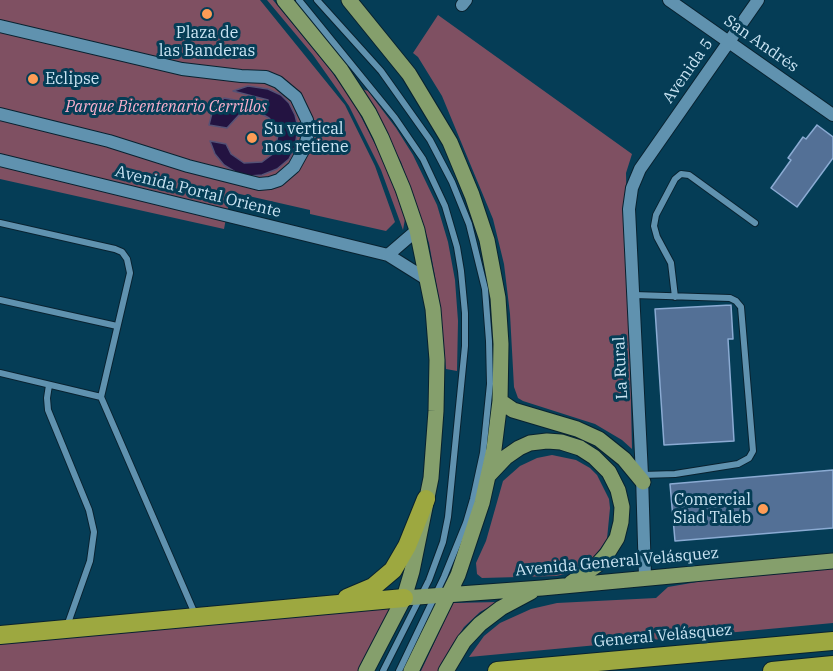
<!DOCTYPE html>
<meta charset="utf-8">
<style>
body{margin:0}
canvas{display:block;background:#053d56}
</style>
<canvas width="833" height="671"></canvas>
<script>
const g = document.querySelector('canvas').getContext('2d');
g.lineJoin = 'round';
function fill(path, color) { g.fillStyle = color; g.fill(path, 'evenodd'); }
const toPath = rows => new Path2D(rows.map(r => 'M' + r).join(''));
function stroke(path, color, width, dash) { g.strokeStyle = color; g.lineWidth = width; g.lineCap = dash ? 'butt' : 'round'; g.setLineDash(dash || []); g.stroke(path); }
function label(font, color, halo, rows, align = 'center') {
  g.font = font + ' "IBM Plex Serif",serif'; g.lineWidth = 6; g.setLineDash([]); g.textBaseline = 'middle'; g.strokeStyle = halo; g.fillStyle = color; for (const [text, x, y, turn = 0] of rows) {
    g.save(); g.translate(x, y); g.rotate((+turn || 0) * Math.PI / 180); g.textAlign = isNaN(turn) ? turn : align; if (halo) g.strokeText(text, 0, 0); g.fillText(text, 0, 0); g.restore();
  }
}
const green = toPath([
 [0,0,260,0,345,105,375,166,395,222,386,231,310,214,310,210,231,192,224,229,0,179],
 [267,0,273,0,331,71,354,103,387,168,405,219,403,230,381,170,349,106,313,55],
 [438,15,632,154,626,173,632,449,622,440,595,424,523,401,518,398,514,387,510,314,504,264,493,219,442,96,418,57,413,53],
 [362,89,368,91,396,128,413,155,437,205,448,242,455,280,458,321,457,371,446,369,440,305,429,243,419,212,401,162],
 [552,455,576,460,590,468,597,475,609,499,610,508,607,539,593,559,581,567,565,574,556,576,482,578,477,574,476,563,486,541,503,481,520,466,537,458],
 [833,568,833,623,469,657,484,636,500,623,531,609,557,603,656,598,668,587,749,573],
 [498,602,480,612,464,627,452,645,438,671,421,671,453,603],
 [390,608,358,671,0,671,0,642]
]);
const water = toPath([
 [248,86,268,89,281,95,289,103,295,115,298,127,295,147,289,159,277,169,262,175,250,176,237,173,224,165,215,154,210,141,226,144,231,154,244,163,262,162,274,153,278,135,275,125,269,118,260,113,248,112,239,115,227,128,209,125,212,113,224,98,267,106,268,100,233,91,248,86]
]);
const building = toPath([
 [817,125,833,137,833,158,797,207,771,188,791,160,788,158,803,137,806,139,817,125],
 [731,305,733,339,728,339,734,441,664,445,655,309,731,305],
 [833,470,833,528,675,541,670,484,833,470]
]);
const lane = toPath([
 [299,0,395,118,423,159,445,206,457,247,461,271,465,313,465,346,448,517,443,542,429,580,383,671],
 [317,0,381,71,430,140,452,182,469,224,485,289,489,341,490,384,483,453,473,499,466,523,444,577,399,671],
 [0,223,115,249,122,252,127,259,130,273,101,397,0,373],
 [634,295,730,298,736,301,741,307,753,451,749,458,738,464,675,474,642,475],
 [675,297,671,263,657,237,654,226,656,215,675,179,681,174,689,175,755,223],
 [0,300,117,326],
 [49,385,47,398,48,410,89,510,94,532,90,561,67,626],
 [101,397,195,614]
]);
const street = toPath([
 [669,0,833,115],
 [462,5,466,0],
 [0,26,182,69,241,76,266,77,278,82,296,97,307,120,308,133,305,147,294,167,279,180,270,183,259,184,188,166,109,141,0,114],
 [0,160,388,255,428,280],
 [388,255,417,230],
 [645,577,642,475,629,209,632,188,640,169,758,0]
]);
const primary = toPath([
 [284,0,341,70,369,113,381,137,403,189,417,230,433,309,437,360,436,411,431,478,412,571,404,598,366,671],
 [349,0,409,74,450,142,472,195,487,240,498,298,501,344,500,401,494,449,482,503,458,575,411,671],
 [500,401,513,410,577,429,599,439,624,459,643,482],
 [488,476,506,457,519,448,530,443,547,441,561,442,580,448,594,457,609,472,618,490,622,507,621,522,617,538,607,554,597,565,571,583],
 [404,598,542,588,833,561],
 [446,671,464,641,480,624,501,608,531,592]
]);
const highway = toPath([
 [347,598,373,587,393,570,407,546,426,499],
 [0,635,404,598],
 [497,671,833,641],
 [772,671,833,665]
]);
const markers = [
 [207,14,6,"#fd9c56"],
 [33,79,6,"#fd9c56"],
 [252,138,6,"#fd9c56"],
 [763,509,6,"#fd9c56"]
];
const poiNames = [
 ["Plaza de",207,33,"center"],
 ["las Banderas",207,51,"center"],
 ["Eclipse",45,79],
 ["Su vertical",264,129],
 ["nos retiene",264,147],
 ["Comercial",751,500,"right"],
 ["Siad Taleb",751,518,"right"]
];
const streetNames = [
 ["San Andrés",761,44,35],
 ["Avenida 5",688,71,-55],
 ["Avenida Portal Oriente",198,192,14],
 ["La Rural",621,368,-93],
 ["Avenida General Velásquez",617,562,-5],
 ["General Velásquez",663,636,-5]
];
const parkNames = [
 ["Parque Bicentenario Cerrillos",166,107]
];
fill(green, '#7f5062');
fill(water, '#231341');
stroke(water, '#555276', 1.5);
fill(building, '#537096');
stroke(building, '#8babd3', 1.5);
stroke(lane, '#082230', 8);
stroke(street, '#082230', 14);
stroke(primary, '#082230', 17);
stroke(highway, '#082230', 20);
stroke(lane, '#6092af', 6);
stroke(street, '#6092af', 12);
stroke(primary, '#859f6c', 15);
stroke(highway, '#9da840', 18);
for (const [x, y, r, color] of markers) { const dot = new Path2D(); dot.arc(x, y, r, 0, 2 * Math.PI); g.fillStyle = color; g.fill(dot); stroke(dot, '#053d56', 2); }
label('16px', '#cae4f3', '#053d56', poiNames, 'left');
label('16px', '#cae4f3', '#053d56', streetNames);
label('italic 16px', '#f9b0cc', '#053d56', parkNames);
</script>
